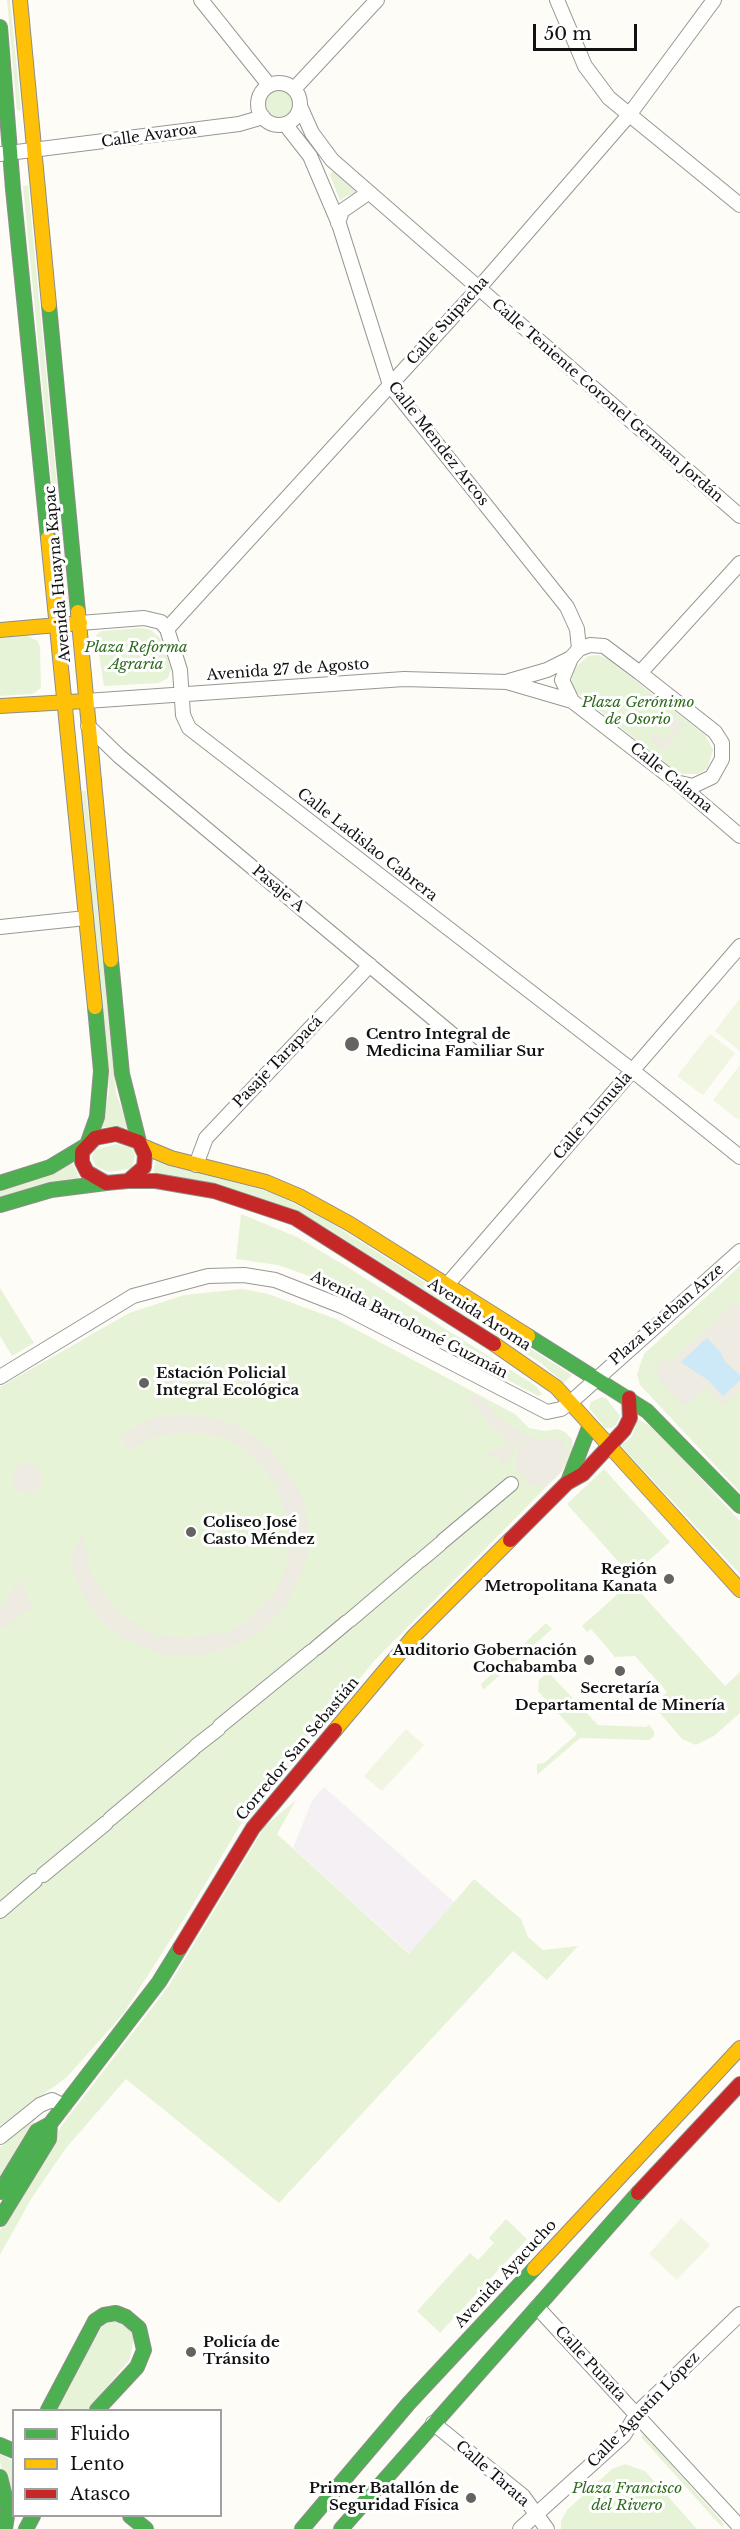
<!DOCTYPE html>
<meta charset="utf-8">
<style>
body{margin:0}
#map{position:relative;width:740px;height:2529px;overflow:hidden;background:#fdfcf7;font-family:"Libre Baskerville",serif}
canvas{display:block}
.legend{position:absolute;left:12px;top:2409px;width:210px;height:108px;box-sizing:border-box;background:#fff;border:2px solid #a0a0a0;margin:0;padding:8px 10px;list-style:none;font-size:18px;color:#111}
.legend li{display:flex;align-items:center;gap:12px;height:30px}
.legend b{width:30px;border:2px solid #a0a0a0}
.scale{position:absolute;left:533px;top:24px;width:104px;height:27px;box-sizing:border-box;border:3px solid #111;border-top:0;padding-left:8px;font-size:18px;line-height:21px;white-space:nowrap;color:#111;-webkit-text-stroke:4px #fff;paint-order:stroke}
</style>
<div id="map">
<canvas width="740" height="2529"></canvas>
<ul class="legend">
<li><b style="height:8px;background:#4caf50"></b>Fluido</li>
<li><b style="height:8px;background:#ffc107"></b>Lento</li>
<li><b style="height:8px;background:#c62828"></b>Atasco</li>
</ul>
<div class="scale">50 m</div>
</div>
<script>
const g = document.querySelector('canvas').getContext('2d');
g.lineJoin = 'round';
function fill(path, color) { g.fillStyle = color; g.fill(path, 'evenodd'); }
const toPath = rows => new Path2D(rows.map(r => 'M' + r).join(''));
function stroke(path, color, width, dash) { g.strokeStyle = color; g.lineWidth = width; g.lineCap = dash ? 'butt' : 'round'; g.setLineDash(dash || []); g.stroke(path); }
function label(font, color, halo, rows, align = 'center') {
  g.font = font + ' "Libre Baskerville",serif'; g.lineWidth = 6; g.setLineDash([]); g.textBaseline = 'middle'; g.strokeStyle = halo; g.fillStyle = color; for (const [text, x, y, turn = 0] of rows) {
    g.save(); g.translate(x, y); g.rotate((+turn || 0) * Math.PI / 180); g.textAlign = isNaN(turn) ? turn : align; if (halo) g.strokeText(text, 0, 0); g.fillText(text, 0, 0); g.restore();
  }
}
const industrial = toPath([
 [324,1787,454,1902,410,1954,293,1848,312,1801]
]);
const green = toPath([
 [7,0,10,0,21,110,17,111],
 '265 104a14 14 0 1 1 28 0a14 14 0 1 1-28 0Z',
 [332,172,335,172,357,193,346,196,340,201,330,175],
 [28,185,69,609,64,609,23,186],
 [142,628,151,630,161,639,171,669,168,678,159,683,104,686,96,635,102,631],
 [27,636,38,641,40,647,41,688,32,694,0,696,0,638],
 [598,655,608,659,705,735,713,750,707,769,698,774,680,774,577,693,571,686,573,669,588,656],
 [82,791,86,791,116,1093,129,1128,102,1127,109,1091,108,1069],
 [116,1144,132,1148,135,1155,132,1168,110,1172,96,1167,92,1157,95,1150],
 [155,1161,273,1193,323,1218,572,1375,564,1383,541,1363,323,1226,153,1176],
 [72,1162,80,1179,0,1198,0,1191],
 [241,1214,297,1237,344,1265,536,1386,542,1394,538,1396,318,1279,278,1265,236,1259],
 [740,1266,740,1492,640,1385,637,1374,644,1354],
 [0,1288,34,1343,12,1356,0,1336],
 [243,1289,268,1294,336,1319,515,1414,529,1428,544,1431,558,1429,565,1432,572,1439,573,1453,562,1471,375,1660,245,1817,191,1908,123,2014,67,2077,0,2126,0,1387,129,1313,184,1295],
 [602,1397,606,1398,620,1416,616,1425,611,1428,605,1428,589,1408,591,1402],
 [638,1419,655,1429,740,1521,740,1574,621,1446,632,1436],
 [604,1469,670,1542,631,1576,567,1504],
 [631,1582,725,1686,740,1672,740,1713,714,1736,696,1745,682,1739,653,1705,667,1692,635,1656,615,1657,591,1629,587,1632,582,1626],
 [546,1623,552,1629,483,1690,481,1684],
 [548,1672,598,1725,646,1727,649,1725,654,1731,654,1736,649,1740,580,1738,537,1775,537,1764,544,1763,577,1734,538,1691,539,1680],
 [296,1800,277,1834,409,1954,474,1879,521,1919,528,1937,543,1950,578,1946,547,1980,513,1951,279,2203,126,2079,66,2148,31,2199,0,2255,0,2230,62,2125,168,1987,265,1826],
 [39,2114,0,2180,0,2147],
 [506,2219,527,2239,440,2333,417,2311,470,2253,478,2260,494,2243,489,2238],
 [111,2322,118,2322,130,2330,134,2337,130,2359,88,2410,54,2410,103,2325],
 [644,2434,724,2524,721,2526,641,2437],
 [0,2454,13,2461,13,2508,0,2462],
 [625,2464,645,2471,697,2529,561,2529,561,2521,567,2510,612,2469]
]);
const pitch = toPath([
 [740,998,740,1051,715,1031],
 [710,1034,735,1053,703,1095,677,1076],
 [740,1065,740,1117,738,1120,713,1100],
 [406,1729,424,1745,382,1791,364,1776],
 [681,2218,710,2245,677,2280,649,2254]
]);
const plaza = toPath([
 [670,714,684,725,664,751,650,740,655,733,665,740,673,730,664,722],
 [734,1302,740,1308,740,1375,722,1358,682,1362,708,1380,723,1395,740,1380,740,1390,723,1406,706,1388,685,1407,658,1379,657,1365,665,1357,671,1363],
 [478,1396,503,1421,528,1436,540,1440,553,1437,563,1440,566,1450,562,1471,545,1487,531,1485,516,1470,516,1457,521,1443,517,1442,510,1460,504,1466,496,1455,479,1458,508,1444,465,1397],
 [184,1414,219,1419,236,1425,271,1450,297,1485,305,1506,309,1530,307,1555,299,1579,287,1604,273,1620,253,1637,229,1648,198,1656,165,1656,125,1639,109,1628,93,1612,80,1589,70,1560,83,1533,91,1574,115,1609,143,1629,157,1635,186,1638,229,1632,247,1621,274,1594,285,1571,289,1552,289,1524,275,1484,264,1468,241,1447,221,1437,191,1432,161,1435,129,1449,124,1443,122,1436,134,1427,155,1417],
 '12 1479a15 15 0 1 1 30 0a15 15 0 1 1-30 0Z',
 [21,1577,32,1608,0,1630,0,1608]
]);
const water = toPath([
 [707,1338,721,1353,725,1362,740,1375,740,1380,723,1396,708,1380,681,1362]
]);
const street = toPath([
 [201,0,269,85],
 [557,0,585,66,609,98,740,205],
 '258 104a21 21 0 1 1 42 0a21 21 0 1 1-42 0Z',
 [294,89,377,0],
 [300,106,312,133,332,160,740,516],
 [285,124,310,156,339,224,390,385,567,607,577,629,579,649],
 [0,154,239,124,263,117],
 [338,223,342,211,368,193],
 [80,623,144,618,161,622,167,629,180,670,183,715,189,728,633,1071,740,1157],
 [167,629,478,289,629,115,714,0],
 [640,673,740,563],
 [509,681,547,670,571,658],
 [86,701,404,679,507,682,572,701,678,783,740,836],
 [572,701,562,680,571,658,579,649,590,645,604,646,640,673,715,732,722,743,722,759,712,777,693,786,680,783],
 [88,726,119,756,471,1050],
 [0,927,86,918],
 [196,1165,206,1138,370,965],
 [446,1286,740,946],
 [0,1377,133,1296,208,1276,244,1275,275,1280,344,1307,547,1412,561,1409,571,1402,740,1251],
 [443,1541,511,1484],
 [421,1560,440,1544],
 [350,1620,417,1563],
 [316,1648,347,1622],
 [220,1726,312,1651],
 [196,1746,218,1729],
 [110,1819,193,1749],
 [43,1875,106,1823],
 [0,1911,35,1881],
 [0,2137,40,2105,52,2100,64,2106],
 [537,2307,740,2527],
 [433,2423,523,2496,547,2529],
 [520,2529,624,2435,637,2413,740,2314]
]);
const fast = toPath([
 [0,27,13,189,48,538],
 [49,305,78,612],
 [111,960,122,1074,139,1142],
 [88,1142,97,1117,101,1071,95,1007],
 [0,1183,50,1167,85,1146],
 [0,1205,51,1190,106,1183],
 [528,1336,647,1411,740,1506],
 [568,1482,590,1425],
 [0,2192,37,2131,50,2124,159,1982,180,1948],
 [0,2219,49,2139,50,2124],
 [48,2410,95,2321,104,2315,116,2313,126,2317,139,2328,144,2350,137,2367,97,2410],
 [0,2445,14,2451],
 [0,2477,8,2509,5,2529],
 [130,2516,146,2529],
 [26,2529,33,2516],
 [302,2529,409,2403,534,2269],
 [341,2529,638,2193]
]);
const slow = toPath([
 [20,0,49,305],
 [48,538,95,1007],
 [78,612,111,960],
 [0,630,80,623],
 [0,706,86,701],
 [142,1146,171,1158,266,1182,299,1196,350,1224,528,1336],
 [494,1344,556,1387,740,1590],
 [335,1730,414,1636,510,1540],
 [534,2269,740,2048]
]);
const jam = toPath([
 [116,1134,139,1142,145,1155,144,1167,128,1181,106,1183,87,1172,82,1162,82,1152,95,1138,116,1134],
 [128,1181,156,1181,214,1191,295,1218,494,1344],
 [510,1540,567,1483,583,1474,624,1430,630,1418,629,1398],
 [180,1948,253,1828,335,1730],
 [638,2193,740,2084]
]);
const markers = [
 [352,1044,8,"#646362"],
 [144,1383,6,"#646362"],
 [191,1532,6,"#646362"],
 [669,1579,6,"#646362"],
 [589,1660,6,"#646362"],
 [620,1671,6,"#646362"],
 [191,2352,6,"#646362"],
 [471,2498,6,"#646362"]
];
const streetNames = [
 ["Calle Avaroa",149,136,-8],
 ["Calle Suipacha",448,321,-48],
 ["Calle Teniente Coronel German Jordán",607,401,41],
 ["Calle Mendez Arcos",438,444,52],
 ["Avenida Huayna Kapac",58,574,-95],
 ["Avenida 27 de Agosto",288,670,-4],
 ["Calle Calama",671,778,39],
 ["Calle Ladislao Cabrera",367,845,38],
 ["Pasaje A",278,889,40],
 ["Pasaje Tarapacá",278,1062,-46],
 ["Calle Tumusla",593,1116,-49],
 ["Avenida Aroma",479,1315,33],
 ["Plaza Esteban Arze",667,1315,-41],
 ["Avenida Bartolomé Guzmán",409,1325,27],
 ["Corredor San Sebastián",298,1749,-50],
 ["Avenida Ayacucho",506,2274,-47],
 ["Calle Punata",590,2364,47],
 ["Calle Agustín López",644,2410,-46],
 ["Calle Tarata",492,2474,41]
];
const parkNames = [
 ["Plaza Reforma",136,648],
 ["Agraria",136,665],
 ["Plaza Gerónimo",638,703],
 ["de Osorio",638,720],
 ["Plaza Francisco",627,2489],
 ["del Rivero",627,2506]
];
const poiNames = [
 ["Centro Integral de",366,1035],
 ["Medicina Familiar Sur",366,1052],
 ["Estación Policial",156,1374],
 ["Integral Ecológica",156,1391],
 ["Coliseo José",203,1523],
 ["Casto Méndez",203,1540],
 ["Región",657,1570,"right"],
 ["Metropolitana Kanata",657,1587,"right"],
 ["Auditorio Gobernación",577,1651,"right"],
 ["Cochabamba",577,1668,"right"],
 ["Secretaría",620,1689,"center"],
 ["Departamental de Minería",620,1706,"center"],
 ["Policía de",203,2343],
 ["Tránsito",203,2360],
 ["Primer Batallón de",459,2489,"right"],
 ["Seguridad Física",459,2506,"right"]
];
fill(industrial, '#f5f0f3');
fill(green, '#e7f3d7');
fill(pitch, '#f0f6e1');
fill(plaza, '#edebe2');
fill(water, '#cde8f7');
stroke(street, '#979795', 16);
stroke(fast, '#8e8d8b', 16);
stroke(slow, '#8e8d8b', 16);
stroke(jam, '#8e8d8b', 16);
stroke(street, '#fffffe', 14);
stroke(fast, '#4caf50', 14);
stroke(slow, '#ffc107', 14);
stroke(jam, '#c62828', 14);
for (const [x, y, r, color] of markers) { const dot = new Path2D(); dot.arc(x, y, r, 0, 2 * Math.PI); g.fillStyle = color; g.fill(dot); stroke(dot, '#fff', 2); }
label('15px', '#111', '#fff', streetNames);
label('italic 15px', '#2f6b1f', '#fff', parkNames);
label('bold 15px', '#111', '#fff', poiNames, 'left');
</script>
